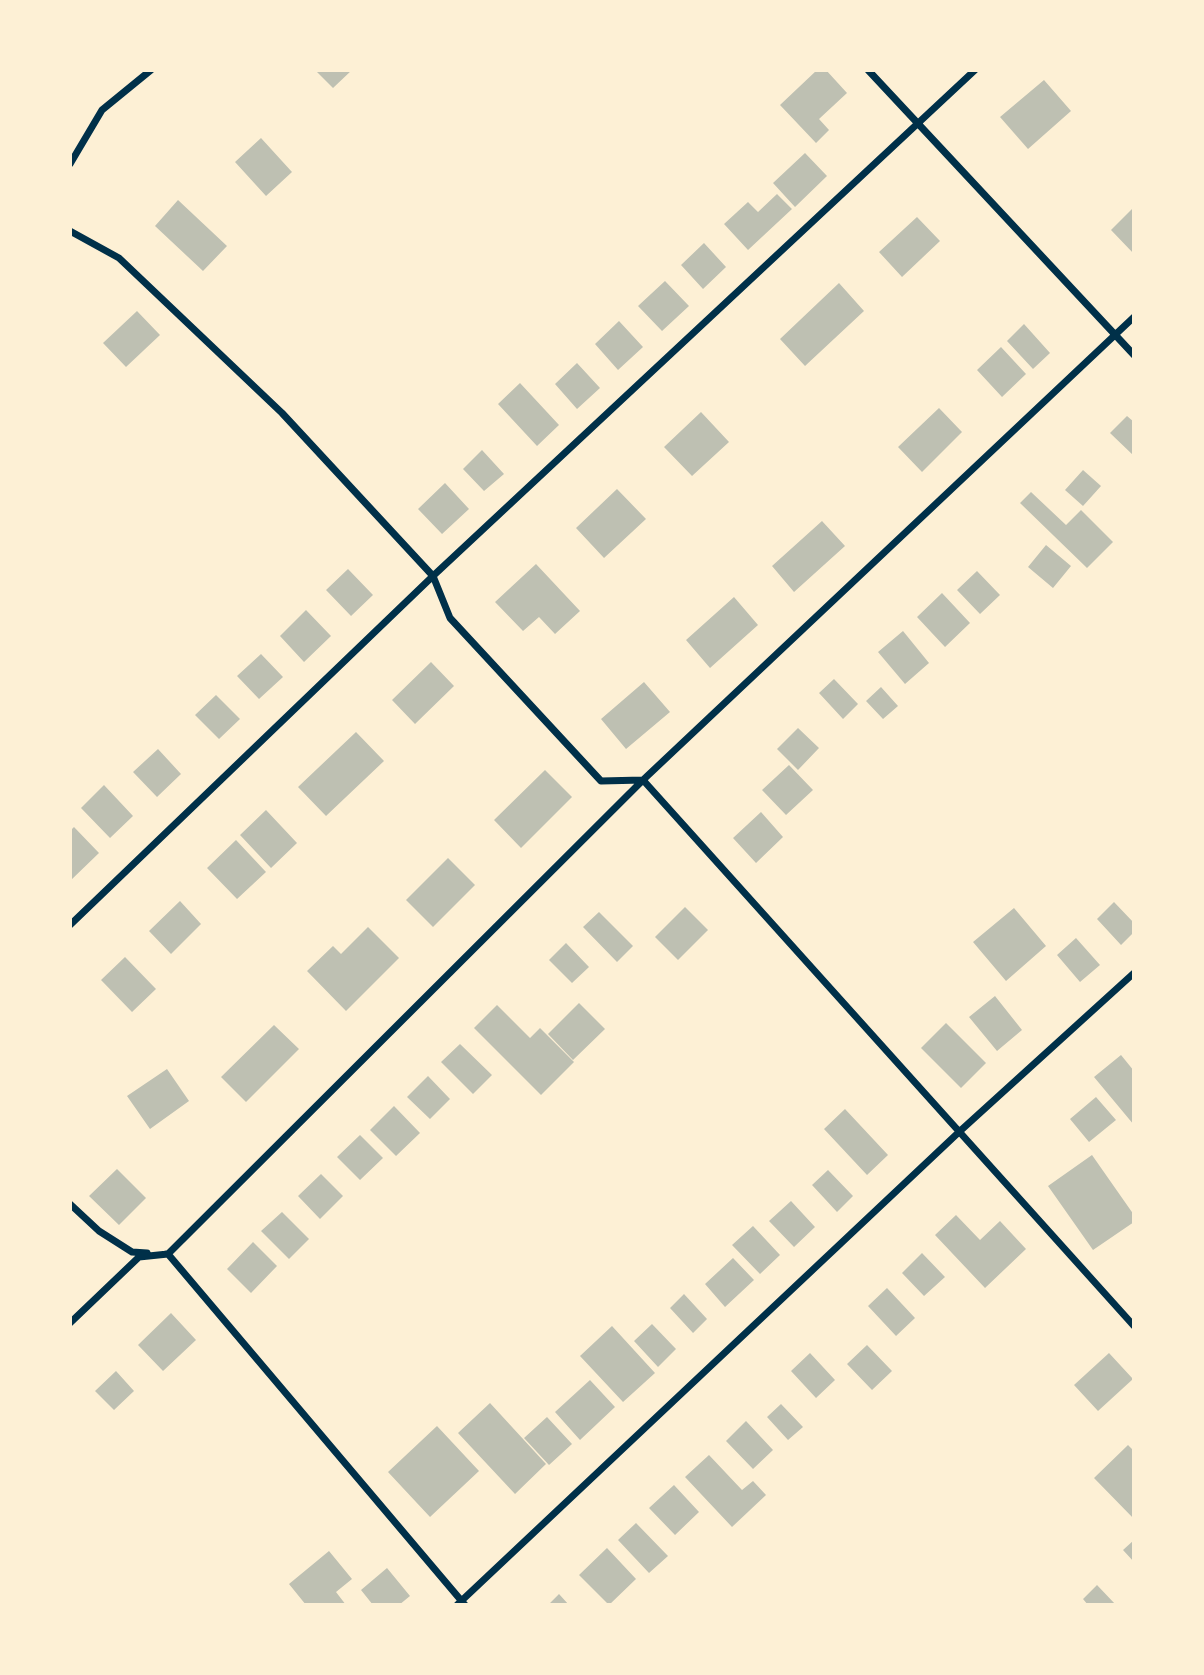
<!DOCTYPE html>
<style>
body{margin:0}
#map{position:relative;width:1204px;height:1675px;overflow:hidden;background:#fdf0d5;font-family:"PT Sans Narrow",sans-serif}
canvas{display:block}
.frame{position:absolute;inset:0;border:72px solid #fdf0d5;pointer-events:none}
</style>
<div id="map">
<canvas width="1204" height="1675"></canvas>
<div class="frame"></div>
</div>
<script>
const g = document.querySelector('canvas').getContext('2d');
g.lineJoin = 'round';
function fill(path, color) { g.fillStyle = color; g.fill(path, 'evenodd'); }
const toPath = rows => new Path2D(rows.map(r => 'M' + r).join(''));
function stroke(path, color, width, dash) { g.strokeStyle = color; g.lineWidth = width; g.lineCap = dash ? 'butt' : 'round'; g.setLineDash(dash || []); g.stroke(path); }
const building = toPath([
 [315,70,352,70,333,88],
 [817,70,826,70,847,93,819,119,829,130,816,143,780,105],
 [1044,80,1071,111,1028,149,1000,117],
 [261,138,292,172,266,196,235,162],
 [805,153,827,176,795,207,773,183],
 [777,194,792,209,748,250,724,224,748,202,758,212],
 [178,200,227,246,203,271,155,226],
 [1134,207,1134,254,1111,230],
 [917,217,940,241,902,277,879,252],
 [704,243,726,267,703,289,681,265],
 [665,281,689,306,662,331,638,306],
 [839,283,864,311,805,366,780,339],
 [137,311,160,335,126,367,103,343],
 [619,321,643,347,618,370,595,344],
 [1024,324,1050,353,1033,369,1007,341],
 [1001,347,1026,374,1002,397,977,370],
 [577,363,600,388,577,409,555,384],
 [520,383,559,425,537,446,498,404],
 [939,408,962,432,922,472,898,447],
 [701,412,729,442,692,476,664,447],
 [1127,416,1134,422,1134,456,1110,433],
 [482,450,504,474,484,491,463,469],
 [1083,470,1101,486,1083,506,1065,490],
 [445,483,469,509,442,534,418,509],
 [617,489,646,519,604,558,576,528],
 [1031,492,1066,525,1081,510,1113,542,1087,568,1020,503],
 [822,521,845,546,794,592,772,566],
 [1046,545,1071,566,1053,588,1028,567],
 [536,564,580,611,555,634,539,617,523,631,495,602],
 [348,569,373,595,351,616,326,590],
 [977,571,1000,595,980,614,957,590],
 [942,593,970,623,945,647,917,617],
 [734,597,758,625,710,668,686,640],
 [306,610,331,636,304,662,280,636],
 [903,631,929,663,905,684,878,652],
 [261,654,283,677,259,699,237,676],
 [431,662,454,686,415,724,392,700],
 [834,679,858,704,843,719,819,693],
 [644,682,670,712,626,749,601,719],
 [881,687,898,706,883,719,866,701],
 [216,695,240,719,219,739,195,715],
 [798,728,819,748,798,770,777,749],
 [356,732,384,761,326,816,298,787],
 [158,749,181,774,157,797,133,772],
 [789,765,813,790,786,815,762,790],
 [545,770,572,797,521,848,494,820],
 [104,785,133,816,110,838,81,808],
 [266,810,297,843,271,868,240,835],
 [761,812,783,837,756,863,733,838],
 [74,827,99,853,70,881,70,831],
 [236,840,266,872,237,899,207,868],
 [448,858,475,885,433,927,406,900],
 [180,901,201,924,171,954,149,931],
 [1114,902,1134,923,1134,932,1121,945,1097,919],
 [685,907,708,930,678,960,655,937],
 [1014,908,1046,946,1006,981,973,942],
 [599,912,633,946,617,962,583,927],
 [368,927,399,958,346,1011,307,971,333,946,341,954],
 [1076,938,1100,965,1080,982,1057,955],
 [566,943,589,967,572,983,549,960],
 [125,957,156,989,132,1012,101,980],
 [995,996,1022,1030,997,1051,969,1017],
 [579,1003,605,1029,573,1060,548,1034],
 [497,1005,530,1038,540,1028,574,1062,541,1095,474,1028],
 [946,1023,986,1063,961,1088,921,1048],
 [274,1025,299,1049,246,1102,221,1077],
 [460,1044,492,1075,473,1094,441,1062],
 [1121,1055,1134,1071,1134,1125,1094,1077],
 [167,1069,189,1101,150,1129,127,1096],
 [428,1076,450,1099,430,1119,407,1097],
 [1096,1097,1116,1120,1089,1142,1070,1119],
 [394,1106,420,1133,396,1156,370,1130],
 [845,1109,888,1155,867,1175,824,1129],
 [360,1135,383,1158,360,1180,337,1157],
 [1092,1155,1134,1215,1134,1222,1093,1250,1048,1186],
 [117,1169,146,1198,119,1225,89,1196],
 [828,1170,853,1196,837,1212,812,1185],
 [321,1174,343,1196,320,1219,298,1196],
 [791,1201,815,1227,794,1247,769,1221],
 [282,1212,309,1239,289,1259,261,1231],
 [956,1215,980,1240,1000,1221,1026,1249,985,1288,935,1235],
 [753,1226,780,1255,760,1274,732,1245],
 [253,1242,277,1266,251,1293,227,1269],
 [922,1253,945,1277,924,1296,902,1273],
 [733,1258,754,1280,725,1307,705,1284],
 [887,1288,915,1318,896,1336,868,1306],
 [684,1294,707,1319,693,1333,670,1308],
 [171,1313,196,1340,163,1371,138,1345],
 [652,1324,676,1349,658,1367,634,1341],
 [612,1326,655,1373,623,1402,580,1356],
 [867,1345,892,1371,872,1390,847,1364],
 [810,1353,835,1380,816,1398,791,1371],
 [1109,1353,1133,1379,1098,1411,1074,1385],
 [116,1371,134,1391,114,1410,95,1391],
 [590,1380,615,1407,580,1440,555,1412],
 [490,1403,546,1464,515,1494,458,1433],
 [781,1404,803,1427,788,1440,767,1417],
 [547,1417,572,1444,549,1465,524,1438],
 [746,1421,773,1450,753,1469,726,1441],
 [437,1426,479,1471,430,1517,388,1472],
 [1128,1445,1134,1451,1134,1519,1094,1478],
 [709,1455,742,1490,753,1481,766,1495,732,1527,685,1477],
 [674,1485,699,1512,675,1535,649,1508],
 [636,1523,668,1556,649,1573,618,1540],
 [1134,1540,1134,1562,1123,1550],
 [607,1548,636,1579,609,1605,579,1575],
 [329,1551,352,1579,336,1592,346,1605,306,1605,289,1584],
 [387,1568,410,1596,399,1605,373,1605,361,1590],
 [1097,1585,1116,1605,1088,1605,1083,1599],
 [559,1594,569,1605,548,1605]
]);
const minor = toPath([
 [868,70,1134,355],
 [70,164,102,110,151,70],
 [70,231,119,258,282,413,433,576,450,618,601,781,643,780,1134,1326],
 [70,925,433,576,975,70],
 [70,1204,99,1231,132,1252,147,1253],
 [166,1254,168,1254,465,1605],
 [70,1323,139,1257,168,1254,643,780,1134,317],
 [457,1605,959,1132,1134,973]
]);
fill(building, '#bec0b2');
stroke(minor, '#003049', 7);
</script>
